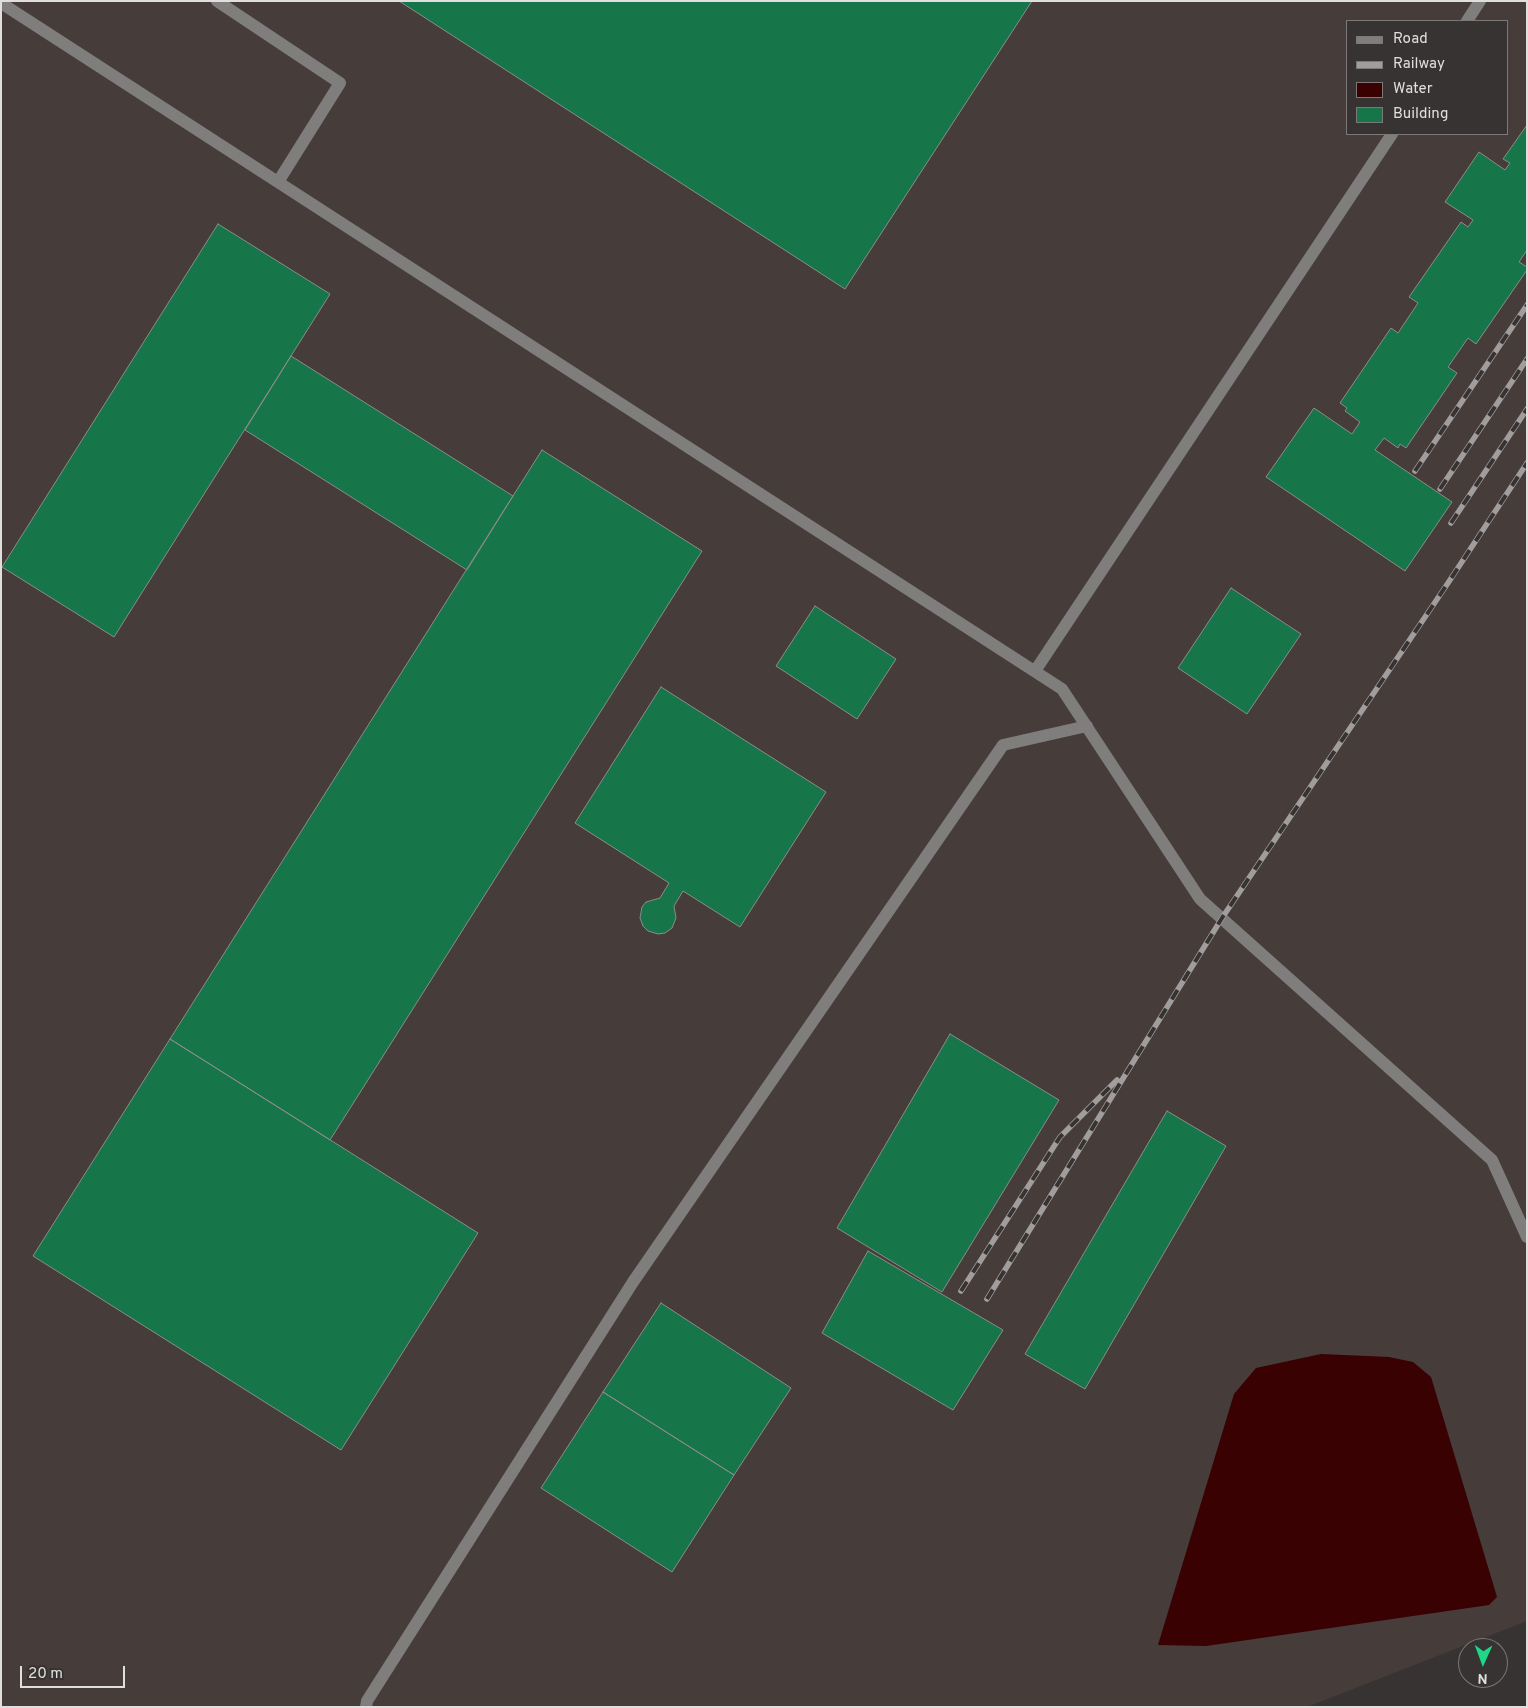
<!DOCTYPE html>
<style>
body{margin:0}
#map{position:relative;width:1528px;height:1708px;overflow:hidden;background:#373333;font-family:Overpass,sans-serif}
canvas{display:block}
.frame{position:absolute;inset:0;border:2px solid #e1dfde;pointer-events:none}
.legend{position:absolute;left:1346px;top:20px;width:162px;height:115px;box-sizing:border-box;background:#373333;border:1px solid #7b7877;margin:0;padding:6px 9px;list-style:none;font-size:15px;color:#e1dfde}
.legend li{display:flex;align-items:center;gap:10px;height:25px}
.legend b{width:25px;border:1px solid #7b7877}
.north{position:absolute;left:1458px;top:1638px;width:50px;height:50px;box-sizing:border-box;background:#373333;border:1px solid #7b7877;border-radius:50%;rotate:182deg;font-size:14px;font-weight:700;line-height:20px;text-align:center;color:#e1dfde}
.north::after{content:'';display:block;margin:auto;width:18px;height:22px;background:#1ed888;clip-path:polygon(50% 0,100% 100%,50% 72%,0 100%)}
.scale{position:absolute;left:20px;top:1666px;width:105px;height:22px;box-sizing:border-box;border:2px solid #e1dfde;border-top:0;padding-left:6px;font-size:15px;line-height:18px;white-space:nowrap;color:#e1dfde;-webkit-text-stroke:4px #373333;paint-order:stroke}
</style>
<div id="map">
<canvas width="1528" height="1708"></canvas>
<div class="frame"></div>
<ul class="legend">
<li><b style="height:6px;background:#7f7e7d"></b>Road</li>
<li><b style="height:6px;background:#a09d9c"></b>Railway</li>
<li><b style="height:14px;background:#390102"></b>Water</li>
<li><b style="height:14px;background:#167549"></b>Building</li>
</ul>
<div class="north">N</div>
<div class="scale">20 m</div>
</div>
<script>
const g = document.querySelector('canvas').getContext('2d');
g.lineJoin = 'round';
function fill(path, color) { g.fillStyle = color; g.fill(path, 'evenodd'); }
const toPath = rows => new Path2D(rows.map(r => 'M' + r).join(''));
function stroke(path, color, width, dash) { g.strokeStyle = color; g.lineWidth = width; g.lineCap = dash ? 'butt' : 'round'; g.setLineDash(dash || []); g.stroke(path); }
const built = toPath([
 [1,1,1527,1,1527,1621,1307,1707,1,1707],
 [1347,21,1507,21,1507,134,1347,134]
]);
const water = toPath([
 [1321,1354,1389,1357,1413,1362,1431,1377,1497,1597,1489,1605,1206,1646,1158,1645,1234,1394,1256,1368]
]);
const building = toPath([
 [399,1,1032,1,845,289,399,1],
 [1527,125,1527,250,1519,262,1527,267,1527,270,1476,344,1468,338,1448,367,1457,373,1406,448,1400,444,1398,448,1384,438,1375,450,1452,502,1405,571,1266,477,1314,408,1352,434,1360,422,1345,411,1347,408,1340,403,1391,328,1398,333,1418,303,1409,297,1461,222,1468,227,1473,220,1445,202,1479,152,1505,170,1510,163,1503,159,1527,125],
 [218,224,330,294,114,637,2,567,218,224],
 [291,356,513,496,467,570,245,430,291,356],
 [542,450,702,551,330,1140,170,1039,542,450],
 [1231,588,1301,634,1247,714,1178,668,1231,588],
 [815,606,896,659,857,719,776,666,815,606],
 [661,687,826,792,740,927,683,891,674,906,676,918,672,928,665,933,658,934,648,931,643,926,640,918,642,907,646,902,660,898,669,883,575,823,661,687],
 [950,1034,1059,1100,942,1292,837,1228,950,1034],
 [170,1039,478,1233,341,1450,33,1256,170,1039],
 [1167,1111,1226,1146,1085,1389,1025,1354,1167,1111],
 [868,1251,1003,1330,953,1410,822,1333,868,1251],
 [661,1303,791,1388,734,1475,603,1392,661,1303],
 [603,1392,734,1475,672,1572,541,1488,603,1392]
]);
const minor = toPath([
 [217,1,340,83,278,182],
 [1,3,1062,689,1200,899,1492,1160,1527,1237],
 [1467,21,1480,1],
 [1035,671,1392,134],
 [366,1707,367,1701,633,1282,1003,745,1087,726]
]);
const rail = toPath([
 [1415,471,1527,305],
 [1440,489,1527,359],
 [1451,523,1527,409],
 [961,1291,1060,1137,1117,1080],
 [987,1299,1222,918,1448,583,1527,463]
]);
fill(built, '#463c3a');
fill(water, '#390102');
fill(building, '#167549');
stroke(building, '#8a8d8b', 1);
stroke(minor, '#7f7e7d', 12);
stroke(rail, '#a09d9c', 5.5);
stroke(rail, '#373333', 4, [11]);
</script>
